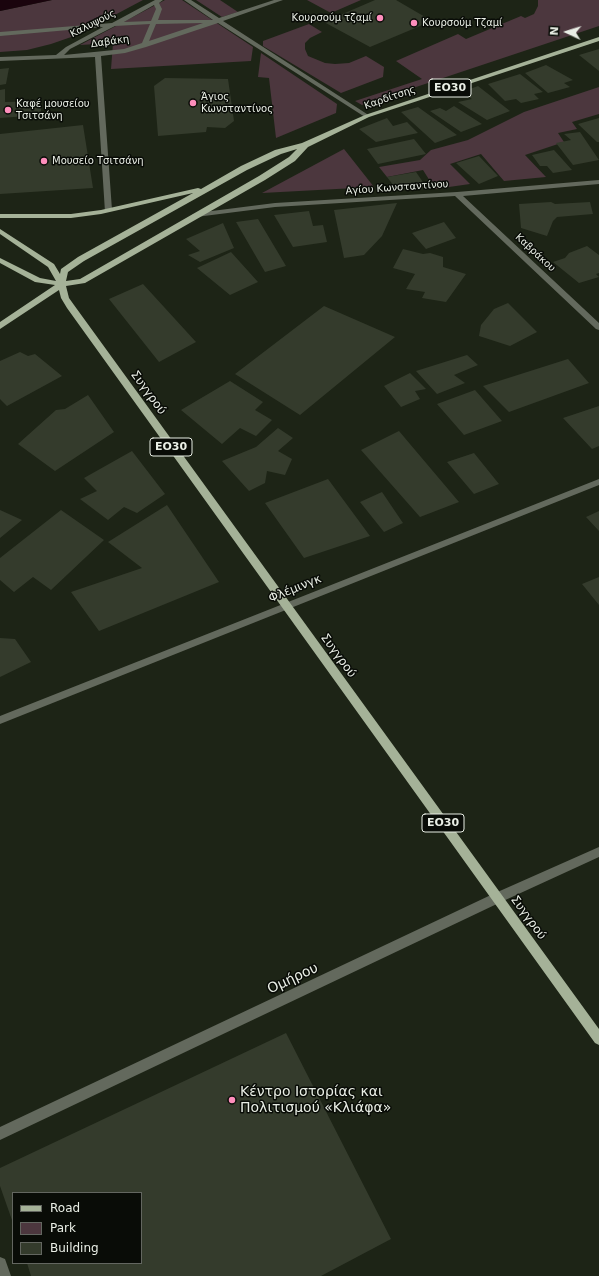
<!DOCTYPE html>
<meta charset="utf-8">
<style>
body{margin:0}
#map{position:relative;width:599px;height:1276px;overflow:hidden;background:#1d2416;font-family:"DejaVu Sans",sans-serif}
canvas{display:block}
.legend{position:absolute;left:12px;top:1192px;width:130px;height:72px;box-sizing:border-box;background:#090c07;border:1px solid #636660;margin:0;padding:5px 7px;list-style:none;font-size:12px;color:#e9eee5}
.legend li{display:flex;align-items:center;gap:8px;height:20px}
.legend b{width:20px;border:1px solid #636660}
.north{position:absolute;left:547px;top:12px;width:40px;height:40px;-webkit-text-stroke:3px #090c07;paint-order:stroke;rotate:274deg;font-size:11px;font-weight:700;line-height:16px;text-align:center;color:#e9eee5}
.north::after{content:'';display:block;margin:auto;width:14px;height:18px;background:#e9eee5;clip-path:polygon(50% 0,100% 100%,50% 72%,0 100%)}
</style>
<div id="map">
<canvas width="599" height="1276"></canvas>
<ul class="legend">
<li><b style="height:5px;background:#a5b298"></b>Road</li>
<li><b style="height:11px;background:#4c373e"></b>Park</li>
<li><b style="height:11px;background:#343b2c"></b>Building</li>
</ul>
<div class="north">N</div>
</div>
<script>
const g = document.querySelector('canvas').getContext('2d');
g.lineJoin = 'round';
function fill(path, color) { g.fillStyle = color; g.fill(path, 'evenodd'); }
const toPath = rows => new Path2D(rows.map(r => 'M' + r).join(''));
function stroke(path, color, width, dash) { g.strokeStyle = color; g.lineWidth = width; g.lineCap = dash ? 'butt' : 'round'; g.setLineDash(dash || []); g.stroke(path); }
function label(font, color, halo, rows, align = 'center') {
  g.font = font + ' "DejaVu Sans",sans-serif'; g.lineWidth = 3; g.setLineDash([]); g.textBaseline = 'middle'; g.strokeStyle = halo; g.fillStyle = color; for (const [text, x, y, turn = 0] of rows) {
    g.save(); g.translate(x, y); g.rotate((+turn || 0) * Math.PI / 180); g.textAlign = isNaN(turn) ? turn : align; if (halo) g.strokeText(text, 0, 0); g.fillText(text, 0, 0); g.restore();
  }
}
const green = toPath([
 [52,0,143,0,77,35,51,44,27,50,0,52,0,11],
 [165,0,182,0,253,47,251,61,111,69,113,43,80,45],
 [196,0,220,0,238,12,222,17],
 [307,0,361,0,331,13],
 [538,0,599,0,599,26,362,105,355,101,422,79,396,61,458,34,466,39,521,16,525,18,534,14,538,6],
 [309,24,322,32,310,38,305,43,305,49,308,56,325,63,335,64,349,63,366,56,384,67,383,77,341,93,263,46,263,41],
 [261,53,337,104,336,113,276,138,269,78,258,77],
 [599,87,599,114,572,122,577,129,558,133,564,142,525,155,546,177,504,181,481,154,450,164,470,184,435,189,423,170,387,177,379,167,420,160,431,150,468,140,524,112],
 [344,149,374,187,262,193]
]);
const water = toPath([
 [0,0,52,0,0,11]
]);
const building = toPath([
 [375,0,396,0,432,21,370,47,324,22],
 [599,49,599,71,579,55],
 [546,65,573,80,564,83,570,87,548,93,525,73],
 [9,68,6,84,0,85,0,69],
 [520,74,543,92,534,94,539,99,521,103,516,99,505,101,488,84],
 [165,78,228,79,234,121,225,128,207,127,206,132,158,136,154,86],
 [478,86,510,111,487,120,458,102,472,99,462,92],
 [5,89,5,102,41,101,41,115,0,118,0,90],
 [454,106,482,124,461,132,430,111,440,108,446,111],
 [418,107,457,135,435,143,401,112],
 [387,118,393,126,407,122,418,133,376,142,359,129],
 [599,118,599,142,597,142,578,124],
 [83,125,93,188,0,194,0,134],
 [580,132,599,160,573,165,556,143,571,140,564,134],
 [414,139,426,154,378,164,367,149],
 [554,150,572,170,553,173,547,166,540,166,532,155],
 [479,156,498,176,479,184,456,163],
 [416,172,427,188,397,190,387,177],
 [551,202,555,204,590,202,593,214,557,217,553,221,547,236,521,228,519,204],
 [397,203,382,236,364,255,344,258,334,210],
 [309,211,313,226,323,225,327,242,293,247,274,215],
 [258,219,286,266,265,272,236,222],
 [444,222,456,238,426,249,412,233],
 [223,223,234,248,200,262,188,255,200,251,186,239],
 [587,246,599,255,599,273,596,274,599,277,579,283,553,262,565,258,569,253],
 [403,249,423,254,430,253,443,257,443,267,466,274,446,302,422,298,425,292,406,289,415,274,393,268],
 [231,252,258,282,230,295,197,268],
 [143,284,196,342,159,362,109,299],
 [508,303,537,332,510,346,479,336,481,325,494,309],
 [324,306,395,337,300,415,235,374],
 [20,352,28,356,35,354,62,376,7,406,0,399,0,361],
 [467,355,478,365,454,375,465,383,437,394,416,371],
 [568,359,589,383,509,412,483,386],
 [410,373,426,389,415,391,420,399,401,407,384,386],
 [230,381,263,402,255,410,272,420,256,436,240,428,222,444,181,410],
 [475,390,502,421,464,435,437,404],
 [88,395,114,432,55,471,18,444,56,410,65,409],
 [599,406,599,446,592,449,563,418],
 [278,428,293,438,278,451,292,459,285,475,267,471,265,483,249,491,222,461,256,447],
 [399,431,459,502,420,517,361,450],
 [132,451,165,494,137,513,124,507,108,520,80,499,97,491,84,478],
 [474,453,499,484,474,494,447,462],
 [328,479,370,536,304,558,265,503],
 [382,492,403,523,384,532,360,502],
 [167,505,219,582,99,631,71,592,142,568,108,542],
 [0,510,22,520,0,538],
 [61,510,104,540,51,590,33,577,14,592,0,580,0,558],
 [599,511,599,531,586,517],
 [599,577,599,605,582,584],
 [0,638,15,639,31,662,0,677],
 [286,1033,391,1239,321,1276,31,1276,27,1263,141,1263,141,1193,13,1193,13,1223,0,1186,0,1168]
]);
const minor = toPath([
 [155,0,163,0,159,3,162,9,158,20,213,20,184,0,191,0,219,18,274,0,283,0,223,21,370,116,365,117,218,23,146,47,125,53,101,56,112,210,108,212,105,212,95,57,0,61,0,57,56,55,66,47,103,27,0,36,0,32,112,23,155,0],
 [154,5,156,9,151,21,124,22,154,5],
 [203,23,149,41,156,24,203,23],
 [150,24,142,43,124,49,64,55,70,49,115,26,150,24],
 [599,180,599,184,463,196,599,323,599,330,596,329,455,196,275,207,196,217,192,215,196,213,275,203,457,192,599,180],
 [599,479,599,485,0,724,0,716,599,479],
 [599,847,599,857,501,902,0,1140,0,1127,493,894,599,847],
 [0,1257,5,1259,11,1276,0,1276,0,1257]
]);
const major = toPath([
 [599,37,599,41,369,117,308,147,295,161,265,180,85,283,66,286,69,298,74,305,599,1029,599,1045,595,1043,67,308,61,298,59,290,0,329,0,322,55,285,35,282,0,263,0,258,40,278,56,281,48,267,0,234,0,229,54,264,60,274,61,269,78,257,193,193,101,214,71,218,0,218,0,214,71,214,101,210,198,188,201,189,241,166,275,150,302,143,365,115,599,37],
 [297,149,289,157,259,176,80,279,66,281,68,272,84,261,247,170,281,154,297,149]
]);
const markers = [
 [380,18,4,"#fe8ebc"],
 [414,23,4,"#fe8ebc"],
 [193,103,4,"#fe8ebc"],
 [8,110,4,"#fe8ebc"],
 [44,161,4,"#fe8ebc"],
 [232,1100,4,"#fe8ebc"]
];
const farPoinames = [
 ["Κουρσούμ τζαμί",372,18,"right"],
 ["Κουρσούμ Τζαμί",422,23],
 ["Άγιος",201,97],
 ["Κωνσταντίνος",201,109],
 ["Καφέ μουσείου",16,104],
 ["Τσιτσάνη",16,116],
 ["Μουσείο Τσιτσάνη",52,161]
];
const farStreetnames = [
 ["Καλυψούς",93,24,-27],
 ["Δαβάκη",110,42,-8],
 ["Καρδίτσης",390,98,-19],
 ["Αγίου Κωνσταντίνου",397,188,-4],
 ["Καβράκου",535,253,43]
];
const shields = [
 [450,88,42],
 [171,447,42],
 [443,823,42]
];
const shieldNames = [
 ["ΕΟ30",450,88],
 ["ΕΟ30",171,447],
 ["ΕΟ30",443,823]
];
const streetNames = [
 ["Συγγρού",148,393,54],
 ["Φλέμινγκ",295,589,-22],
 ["Συγγρού",338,656,54],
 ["Συγγρού",528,918,54]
];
const nearStreetnames = [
 ["Ομήρου",293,979,-25]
];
const nearPoinames = [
 ["Κέντρο Ιστορίας και",240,1092],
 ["Πολιτισμού «Κλιάφα»",240,1108]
];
fill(green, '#4c373e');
fill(water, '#1a040d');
fill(building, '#343b2c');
fill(minor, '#63695d');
fill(major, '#a5b298');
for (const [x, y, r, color] of markers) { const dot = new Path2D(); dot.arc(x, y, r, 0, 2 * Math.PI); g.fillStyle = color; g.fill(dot); stroke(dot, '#090c07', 1.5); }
label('10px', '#e9eee5', '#090c07', farPoinames, 'left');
label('10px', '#e9eee5', '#090c07', farStreetnames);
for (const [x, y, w] of shields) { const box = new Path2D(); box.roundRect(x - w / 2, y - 9, w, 18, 3); g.fillStyle = '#090c07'; g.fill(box); stroke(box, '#e9eee5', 1); }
label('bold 11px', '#e9eee5', null, shieldNames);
label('12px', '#e9eee5', '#090c07', streetNames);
label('14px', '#e9eee5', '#090c07', nearStreetnames);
label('14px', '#e9eee5', '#090c07', nearPoinames, 'left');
</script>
